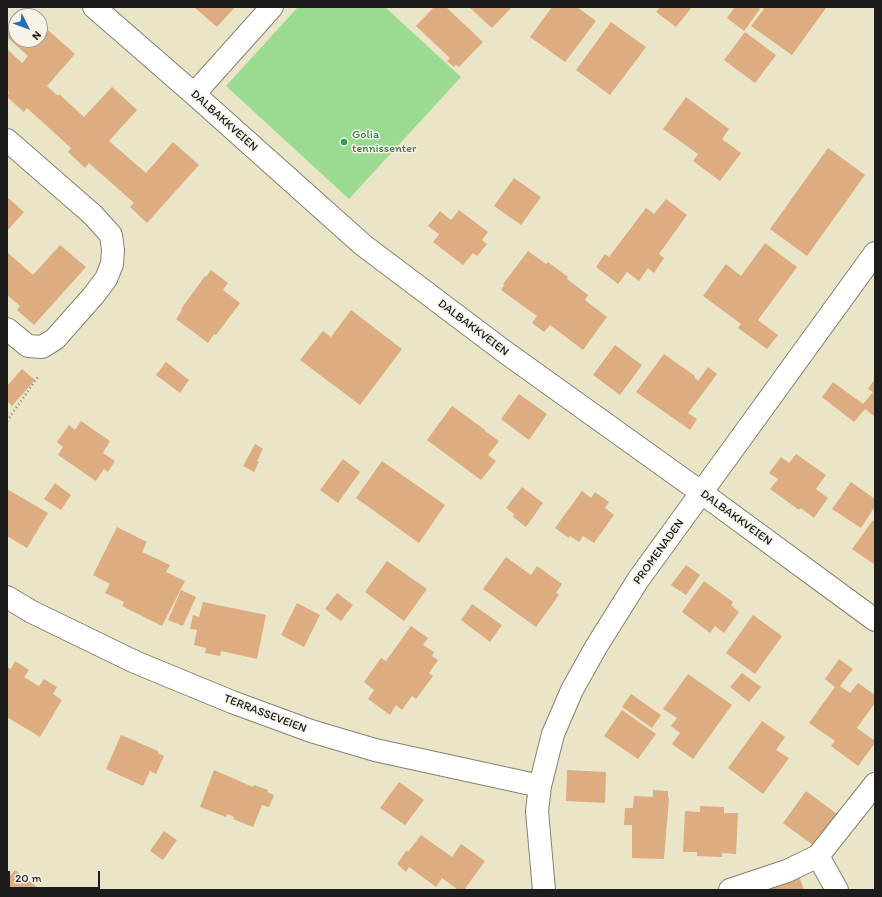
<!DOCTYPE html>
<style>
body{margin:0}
#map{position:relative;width:882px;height:897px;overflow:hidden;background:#ebe5c7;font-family:Itim,sans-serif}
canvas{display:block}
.frame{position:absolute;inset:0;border:8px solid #1c1c1c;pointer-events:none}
.north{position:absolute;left:8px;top:8px;width:40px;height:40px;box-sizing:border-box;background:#f7f3e8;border:1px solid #9f9d96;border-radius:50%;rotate:132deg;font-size:11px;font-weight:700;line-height:16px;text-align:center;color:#1c1c1c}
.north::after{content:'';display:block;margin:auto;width:14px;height:18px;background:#1f6fb2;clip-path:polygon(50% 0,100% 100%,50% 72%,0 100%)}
.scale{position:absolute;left:8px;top:871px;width:92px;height:18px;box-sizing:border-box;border:2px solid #1c1c1c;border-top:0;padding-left:5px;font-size:12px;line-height:14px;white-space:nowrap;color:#1c1c1c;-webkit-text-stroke:3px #f7f3e8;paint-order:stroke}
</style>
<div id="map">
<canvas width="882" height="897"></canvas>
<div class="frame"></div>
<div class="north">N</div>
<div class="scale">20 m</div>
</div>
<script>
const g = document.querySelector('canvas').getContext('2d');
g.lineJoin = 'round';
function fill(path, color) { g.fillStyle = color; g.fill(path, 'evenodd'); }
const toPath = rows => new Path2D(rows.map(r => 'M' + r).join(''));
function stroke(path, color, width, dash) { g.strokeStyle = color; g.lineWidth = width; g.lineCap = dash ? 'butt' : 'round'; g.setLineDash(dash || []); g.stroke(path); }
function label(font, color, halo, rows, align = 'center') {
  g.font = font + ' Itim,sans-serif'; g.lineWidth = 3; g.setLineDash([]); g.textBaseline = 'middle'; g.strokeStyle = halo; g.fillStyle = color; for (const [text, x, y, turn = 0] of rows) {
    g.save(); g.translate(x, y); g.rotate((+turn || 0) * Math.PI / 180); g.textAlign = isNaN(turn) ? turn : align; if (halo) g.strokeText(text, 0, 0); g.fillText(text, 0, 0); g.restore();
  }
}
const green = toPath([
 [298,7,385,7,461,77,349,199,226,86]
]);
const building = toPath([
 [194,7,235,7,217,27],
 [434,7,446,7,483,42,459,67,456,65,454,67,447,61,450,58,416,26],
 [469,7,512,7,492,28],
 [552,7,577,7,596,21,565,62,530,37],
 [660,7,692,7,676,27,656,12],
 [735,7,757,7,760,9,744,31,727,18],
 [762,7,825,7,826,8,792,55,751,26,764,9],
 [24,8,33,16,17,16],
 [16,17,16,40,40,40,40,23,75,54,47,86,58,96,59,94,84,117,112,87,137,110,109,141,146,173,173,142,199,165,147,223,130,207,134,203,89,163,85,168,68,152,71,148,27,108,24,112,7,97,9,92,7,90,7,49,22,63,28,56,7,37,7,27],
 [611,22,646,47,610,95,576,70],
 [745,32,776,55,755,83,724,60],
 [686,97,729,129,722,139,741,153,720,181,693,161,698,154,663,129],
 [828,148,865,175,807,256,770,229],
 [514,178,541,197,521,225,494,206],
 [7,197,24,212,7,231],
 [666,199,687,215,659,254,664,258,654,273,648,268,639,281,627,272,618,284,596,267,605,254,609,257,646,208,654,214],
 [459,210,488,232,482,240,487,244,477,256,473,253,463,265,433,242,439,234,428,226,440,211,451,220],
 [765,243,797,267,758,320,778,335,767,349,738,328,741,324,703,296,726,264,741,276],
 [60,245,86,267,34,325,17,310,20,306,7,295,7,252,33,275],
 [528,251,546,264,548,262,568,277,567,279,588,295,585,300,607,317,583,350,550,325,544,332,532,323,537,316,501,290,504,285,503,284],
 [211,270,228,283,223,290,240,303,216,335,214,334,208,343,176,319,182,310,181,309,205,276,206,277],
 [351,310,402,349,360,405,300,360,323,331,331,337],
 [615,345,642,365,620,395,593,375],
 [664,354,695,376,694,377,698,381,708,367,717,374,688,413,697,419,690,430,636,392],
 [166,362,189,380,180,393,156,375],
 [22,369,35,380,12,406,7,401,7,386],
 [875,379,875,417,865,409,854,422,822,397,833,382,863,404,873,392,868,389],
 [519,394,547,414,529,440,501,419],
 [452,406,485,430,485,431,499,441,488,455,496,461,481,480,427,440],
 [81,421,110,441,103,453,115,461,108,472,104,469,96,481,58,455,63,447,57,442,69,425,75,430],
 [255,444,263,449,257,461,259,462,254,472,243,466],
 [796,454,826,475,816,489,828,498,814,518,801,508,799,510,770,489,778,479,769,473,781,457,789,463],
 [343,459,360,472,338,503,320,490],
 [382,461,445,505,419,543,356,498],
 [851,482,875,499,875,506,861,528,832,509],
 [55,483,71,495,61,510,44,499],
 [522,487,543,503,526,527,513,517,514,514,506,508],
 [7,489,48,513,27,548,7,536],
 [582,491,591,498,595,492,609,502,605,508,614,515,594,543,583,536,579,542,570,536,569,538,555,528],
 [873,520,875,522,875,565,852,549],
 [117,527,147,542,142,552,170,565,166,572,185,581,162,626,122,606,124,602,105,593,110,584,93,575],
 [506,557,531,575,537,566,562,584,556,593,559,595,536,627,483,589],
 [387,561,427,589,404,621,365,592],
 [686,565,700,575,686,595,671,585],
 [704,581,733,602,731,605,739,612,724,633,715,626,710,633,682,612],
 [181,590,196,597,183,626,168,620],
 [337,593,353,605,341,621,325,609],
 [203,602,266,615,257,659,221,651,220,656,205,653,206,648,194,645,197,630,190,629,193,615,199,617],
 [297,603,320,615,304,647,281,635],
 [472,604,502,625,490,642,461,620],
 [753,615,782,636,755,674,726,653],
 [411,626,428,638,423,645,434,652,432,656,438,660,429,673,433,676,416,699,412,696,402,710,396,705,390,715,368,699,374,690,364,682,381,658,386,661],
 [839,659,853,669,840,686,850,693,858,683,875,695,875,703,857,728,875,741,875,743,858,766,831,746,835,741,809,723,835,687,825,679],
 [15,661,29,670,24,677,39,686,44,679,57,687,53,694,62,700,40,737,7,717,7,667,11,669],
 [742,673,761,687,749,702,730,687],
 [688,674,732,705,693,759,672,744,680,733,671,726,677,718,663,709],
 [631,694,661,715,652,728,622,707],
 [622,710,656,734,638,759,604,736],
 [762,721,785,737,776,750,789,758,763,794,728,768],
 [121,735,158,751,158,753,164,756,156,774,150,771,143,786,106,769],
 [214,770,253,787,254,785,268,790,267,792,274,795,269,807,262,805,253,827,233,819,234,817,227,814,226,817,200,807],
 [567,770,606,772,605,803,566,801],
 [399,782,424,800,405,825,380,808],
 [653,790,668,791,668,798,669,798,664,859,632,858,632,825,624,825,625,808,633,808,634,796,653,797],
 [806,791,837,814,813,845,783,823],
 [700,806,724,807,724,813,738,813,736,854,722,853,722,857,697,856,697,852,683,852,685,811,700,812],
 [164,831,177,840,163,860,150,851],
 [421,835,452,857,461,844,485,861,464,890,458,890,442,878,436,887,409,867,406,872,397,864,407,850,408,852],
 [15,870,41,890,7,890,7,879],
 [799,876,804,890,769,890,768,887]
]);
const path = toPath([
 [7,421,37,378,38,375]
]);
const minor = toPath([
 [94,7,194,94,363,245,505,352,702,493,875,620],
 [194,94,272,7],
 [7,140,93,215,111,235,113,250,112,264,106,279,93,296,55,339,42,347,28,346,7,329],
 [7,597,32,612,135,662,232,702,311,731,375,750,540,786],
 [818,856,837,890],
 [544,890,537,811,540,786,553,734,572,690,596,647,638,580,875,253],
 [730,890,787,871,818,856,875,784]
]);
const markers = [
 [344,142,4,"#2e9e5b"]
];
const streetNames = [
 ["DALBAKKVEIEN",224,121,42],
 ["DALBAKKVEIEN",473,328,37],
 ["DALBAKKVEIEN",736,518,36],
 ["PROMENADEN",659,552,-54],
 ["TERRASSEVEIEN",265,714,21]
];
const leisureNames = [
 ["Golia",352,135],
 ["tennissenter",352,149]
];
fill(green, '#9ada91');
fill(building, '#ddac80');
stroke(minor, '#848072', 24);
stroke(path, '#848072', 2.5, [1, 3]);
stroke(minor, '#fff', 22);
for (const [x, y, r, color] of markers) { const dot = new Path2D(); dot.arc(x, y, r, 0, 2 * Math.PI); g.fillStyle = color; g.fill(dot); stroke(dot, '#f7f3e8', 1.5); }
label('12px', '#1c1c1c', '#f7f3e8', streetNames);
label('12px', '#27864d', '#f7f3e8', leisureNames, 'left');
</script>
